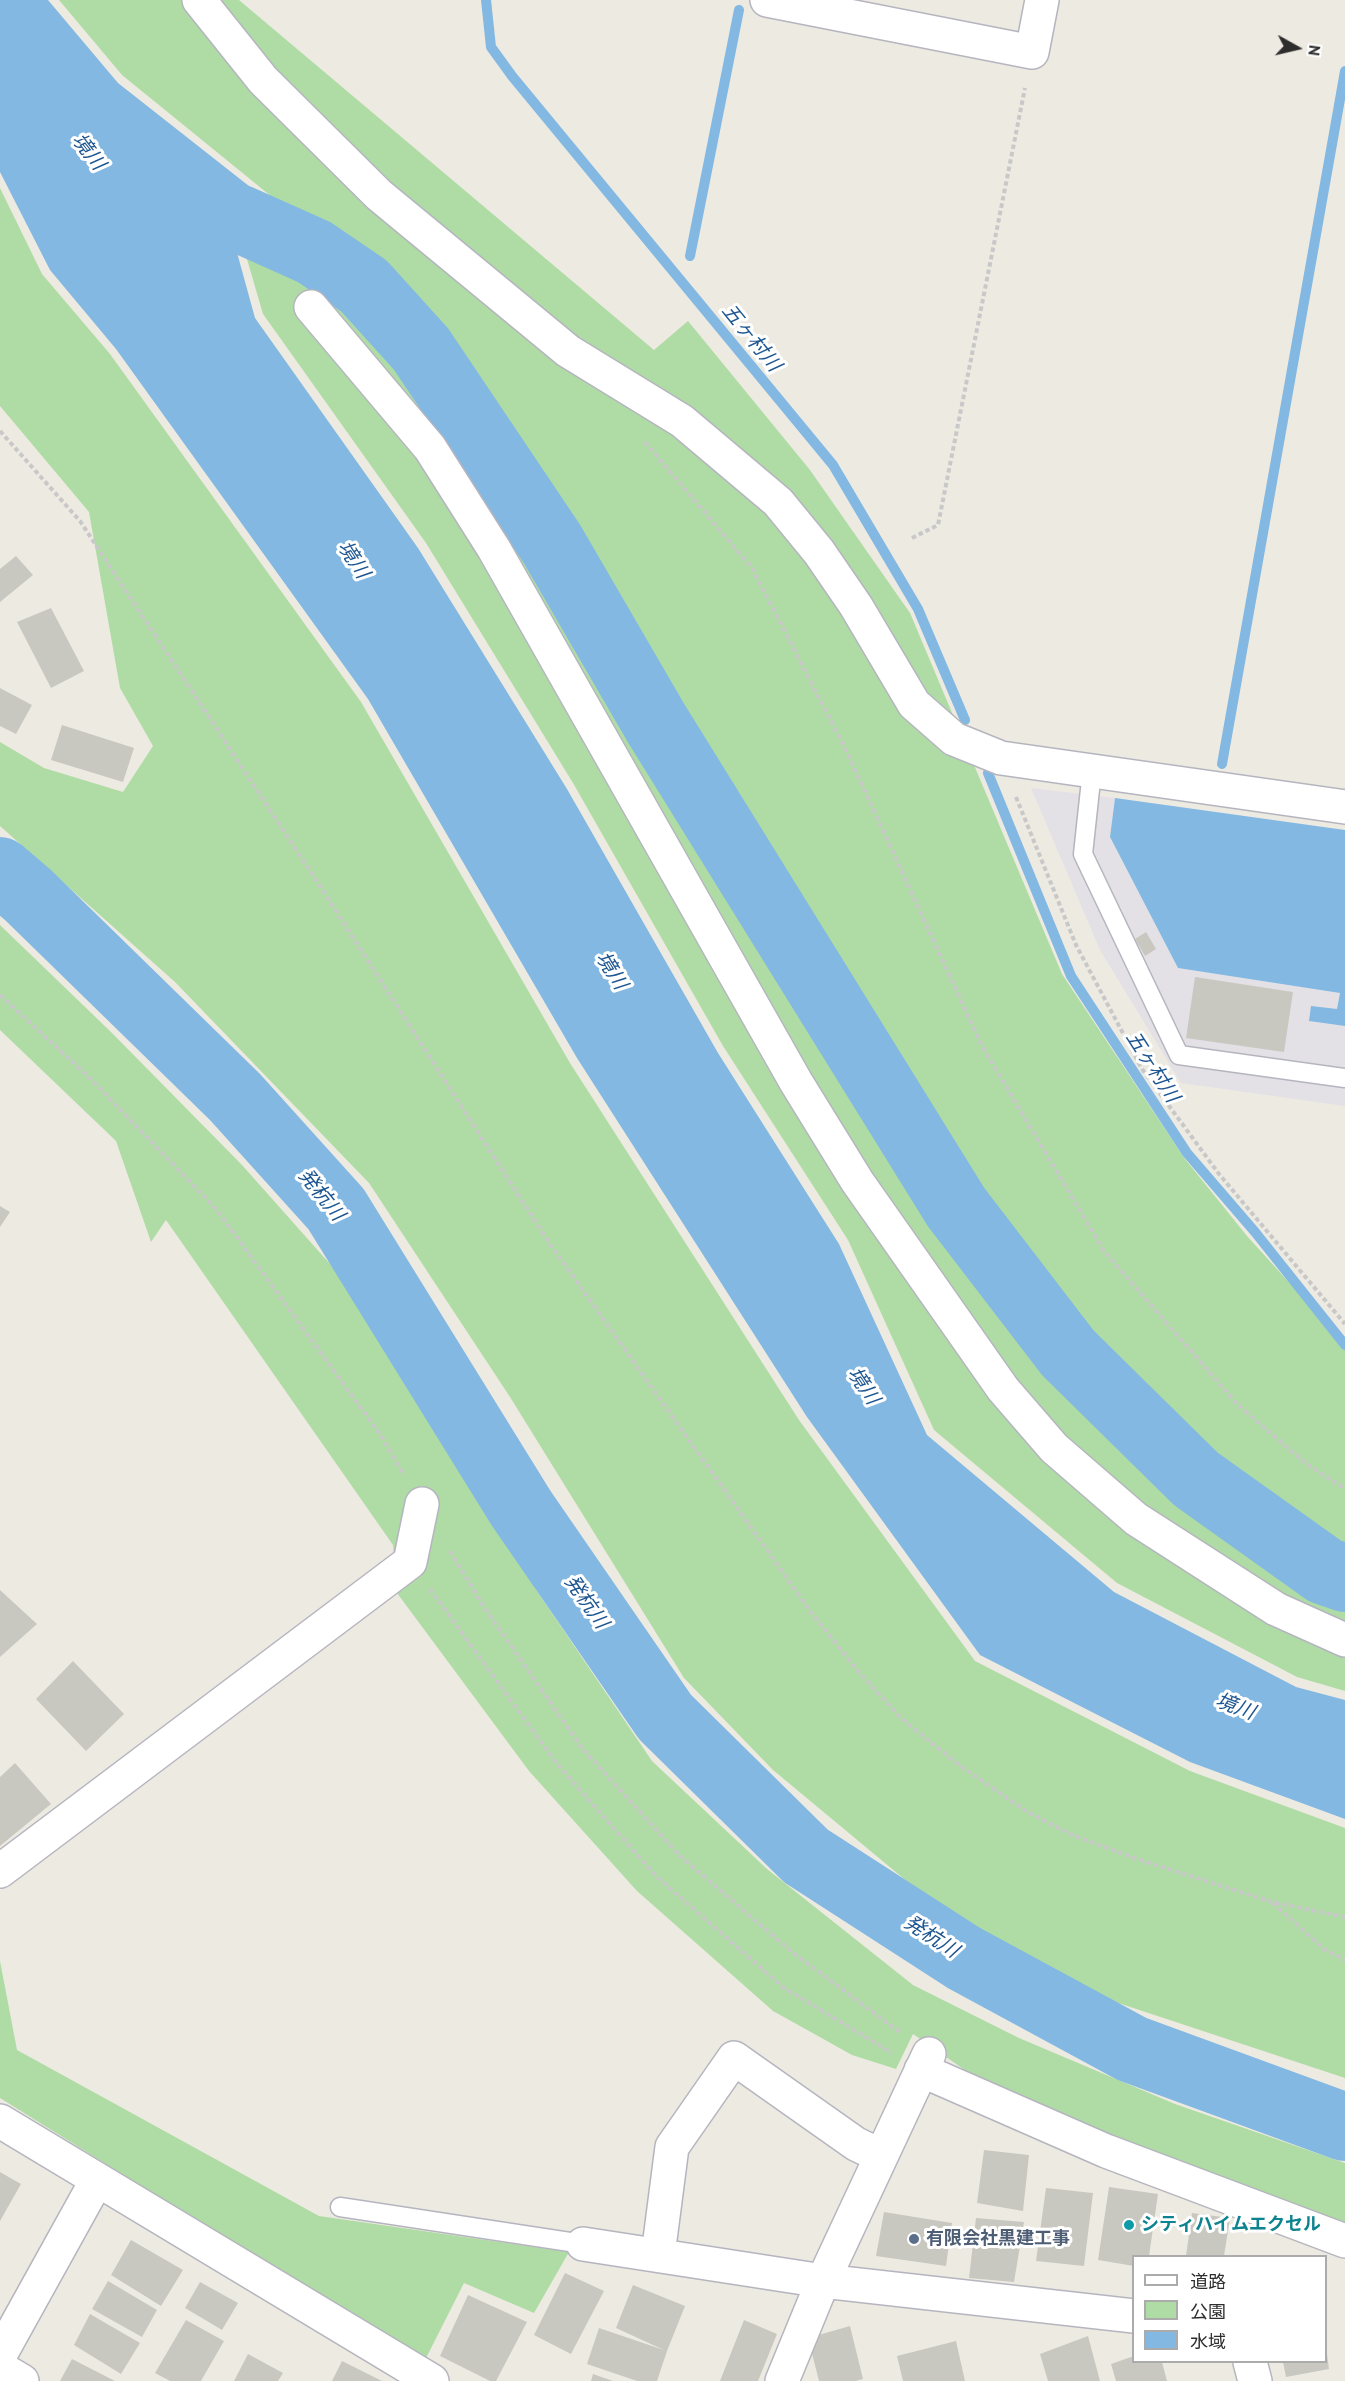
<!DOCTYPE html>
<meta charset="utf-8">
<style>
body{margin:0}
#map{position:relative;width:1345px;height:2381px;overflow:hidden;background:#edeae2;font-family:"PT Sans","Noto Sans JP",sans-serif}
canvas{display:block}
.legend{position:absolute;left:1132px;top:2255px;width:195px;height:108px;box-sizing:border-box;background:#fff;border:2px solid #ababab;margin:0;padding:8px 10px;list-style:none;font-size:18px;color:#2d2d2d}
.legend li{display:flex;align-items:center;gap:12px;height:30px}
.legend b{width:30px;border:2px solid #ababab}
.north{position:absolute;left:1267px;top:18px;width:60px;height:60px;-webkit-text-stroke:4px #fff;paint-order:stroke;rotate:98deg;font-size:16px;font-weight:700;line-height:24px;text-align:center;color:#2d2d2d}
.north::after{content:'';display:block;margin:auto;width:21px;height:27px;background:#2d2d2d;clip-path:polygon(50% 0,100% 100%,50% 72%,0 100%)}
</style>
<div id="map">
<canvas width="1345" height="2381"></canvas>
<ul class="legend">
<li><b style="height:8px;background:#fff"></b>道路</li>
<li><b style="height:16px;background:#afdca5"></b>公園</li>
<li><b style="height:16px;background:#82b8e2"></b>水域</li>
</ul>
<div class="north">N</div>
</div>
<script>
const g = document.querySelector('canvas').getContext('2d');
g.lineJoin = 'round';
function fill(path, color) { g.fillStyle = color; g.fill(path, 'evenodd'); }
const toPath = rows => new Path2D(rows.map(r => 'M' + r).join(''));
function stroke(path, color, width, dash) { g.strokeStyle = color; g.lineWidth = width; g.lineCap = dash ? 'butt' : 'round'; g.setLineDash(dash || []); g.stroke(path); }
function label(font, color, halo, rows, align = 'center') {
  g.font = font + ' "PT Sans","Noto Sans JP",sans-serif'; g.lineWidth = 6; g.setLineDash([]); g.textBaseline = 'middle'; g.strokeStyle = halo; g.fillStyle = color; for (const [text, x, y, turn = 0] of rows) {
    g.save(); g.translate(x, y); g.rotate((+turn || 0) * Math.PI / 180); g.textAlign = isNaN(turn) ? turn : align; if (halo) g.strokeText(text, 0, 0); g.fillText(text, 0, 0); g.restore();
  }
}
const industrial = toPath([
 [1031,788,1115,798,1110,837,1178,968,1340,993,1337,1009,1309,1021,1345,1026,1345,1106,1181,1083,1100,950]
]);
const green = toPath([
 [59,0,239,0,654,350,688,321,810,470,910,613,1062,974,1185,1159,1247,1236,1345,1344,1345,1691,1297,1677,1117,1583,934,1430,848,1240,723,1046,573,783,426,543,263,314,244,249,312,279,336,249,122,75],
 [0,188,42,274,110,354,361,702,570,1063,799,1420,975,1661,1190,1771,1345,1828,1345,2078,1091,1994,927,1898,773,1770,684,1678,510,1397,369,1183,175,982,0,826,0,742,44,768,123,792,153,746,120,688,89,512,0,406],
 [0,925,112,1033,242,1165,330,1264,424,1396,537,1591,652,1761,767,1869,913,1985,1019,2038,1175,2104,1345,2163,1345,2225,995,2091,913,2034,896,2069,852,2055,773,2011,637,1891,529,1771,397,1593,393,1545,166,1220,151,1242,116,1141,0,1030],
 [0,1961,17,2050,319,2216,569,2252,534,2313,464,2283,424,2362,0,2098]
]);
const water = toPath([
 [0,0,48,0,118,83,329,249,311,274,233,238,255,318,418,548,567,789,718,1053,839,1244,927,1435,1114,1592,1296,1687,1345,1700,1345,1819,1190,1762,980,1655,807,1417,577,1058,368,699,116,349,50,270,0,172],
 [1115,798,1345,830,1345,1026,1309,1021,1311,1006,1337,1009,1340,993,1178,968,1110,837]
]);
const stream = toPath([
 [486,0,491,47,512,76,833,465,918,609,965,720],
 [690,256,739,10],
 [1222,764,1345,71],
 [988,773,1071,976,1187,1153,1255,1232,1345,1345]
]);
const river = toPath([
 [238,218,314,252,364,286,421,349,552,544,656,723,956,1207,1068,1353,1196,1479,1325,1571,1345,1578],
 [0,871,28,895,235,1097,336,1209,521,1508,665,1717,806,1856,964,1958,1132,2049,1345,2127]
]);
const building = toPath([
 [16,556,33,575,0,602,0,569],
 [51,608,84,671,51,688,17,622],
 [0,688,32,705,16,734,0,726],
 [62,725,134,748,123,782,51,760],
 [1146,932,1156,949,1145,956,1135,939],
 [1195,977,1293,992,1284,1052,1186,1038],
 [0,1206,10,1212,0,1227],
 [0,1590,37,1624,0,1657],
 [73,1661,124,1714,86,1751,36,1699],
 [15,1763,51,1804,0,1846,0,1777],
 [984,2150,1029,2155,1023,2211,977,2203],
 [0,2172,21,2184,0,2221],
 [1109,2187,1158,2194,1149,2256,1134,2256,1134,2266,1098,2260],
 [1046,2188,1093,2193,1084,2266,1036,2261],
 [884,2212,952,2223,946,2266,876,2256],
 [1192,2213,1230,2218,1224,2256,1186,2256],
 [976,2218,1024,2222,1014,2282,969,2278],
 [131,2240,183,2270,161,2306,111,2275],
 [565,2273,604,2291,571,2354,534,2335],
 [108,2281,157,2310,142,2337,92,2309],
 [200,2282,238,2303,222,2330,185,2308],
 [633,2285,685,2306,667,2351,657,2381,637,2381,587,2364,599,2328,664,2350,616,2328],
 [468,2295,527,2322,496,2381,490,2381,440,2356],
 [90,2314,140,2343,121,2374,74,2345],
 [186,2320,224,2341,201,2381,170,2381,155,2373],
 [744,2320,777,2334,758,2381,720,2381],
 [850,2326,863,2379,856,2381,819,2381,808,2338],
 [1088,2336,1100,2381,1048,2381,1040,2354],
 [956,2341,965,2381,903,2381,897,2356],
 [248,2354,283,2373,278,2381,234,2381],
 [1327,2354,1329,2369,1286,2377,1283,2362,1326,2362],
 [1134,2356,1134,2362,1162,2362,1167,2381,1116,2381,1111,2364],
 [72,2359,115,2381,60,2381],
 [342,2361,382,2381,332,2381],
 [593,2374,613,2381,591,2381]
]);
const path = toPath([
 [0,431,80,521,316,880,548,1241,813,1615,858,1671,901,1718,959,1765,1026,1811,1072,1835,1137,1859,1272,1902,1345,1917],
 [645,442,752,568,845,748,982,1046,1104,1251,1237,1404,1304,1462,1345,1489],
 [912,538,938,525,1025,88],
 [1016,797,1076,945,1142,1069,1219,1174,1345,1324],
 [0,995,89,1077,217,1210,382,1437,404,1475],
 [450,1551,484,1607,582,1748,679,1855,792,1952,901,2033],
 [430,1589,557,1764,656,1876,784,1988,892,2053],
 [1273,1903,1325,1950,1345,1960]
]);
const lane = toPath([
 [1092,771,1083,854,1179,1055,1345,1078],
 [340,2207,583,2244]
]);
const street = toPath([
 [199,0,263,80,379,195,568,351,682,421,778,502,819,552,856,606,914,704,954,739,1001,758,1345,807],
 [767,0,1032,52,1042,0],
 [311,307,430,448,494,549,796,1082,857,1181,1003,1389,1054,1448,1136,1519,1276,1609,1345,1640],
 [0,1871,410,1562,422,1504],
 [921,2070,1106,2151,1345,2241],
 [0,2121,432,2381],
 [583,2244,823,2281,1134,2316],
 [658,2255,672,2147,734,2058,856,2144,881,2156],
 [0,2355,97,2180],
 [1250,2362,1255,2381],
 [0,2368,22,2381],
 [782,2381,823,2281,929,2054]
]);
const markers = [
 [1129,2225,6,"#0f9aa8"],
 [914,2239,6,"#5c6f8a"]
];
const cultureNames = [
 ["シティハイムエクセル",1141,2225]
];
const serviceNames = [
 ["有限会社黒建工事",926,2239]
];
const waterNames = [
 ["境川",88,152,52],
 ["五ヶ村川",751,338,51],
 ["境川",353,560,57],
 ["境川",611,971,58],
 ["五ヶ村川",1152,1067,57],
 ["発杭川",321,1195,51],
 ["境川",863,1386,56],
 ["発杭川",586,1602,55],
 ["境川",1235,1707,21],
 ["発杭川",931,1937,33]
];
fill(industrial, '#e3e1e6');
fill(green, '#afdca5');
fill(water, '#82b8e2');
stroke(stream, '#82b8e2', 10);
stroke(river, '#82b8e2', 68);
fill(building, '#c9c8c0');
stroke(lane, '#b5b5bf', 21);
stroke(street, '#b5b5bf', 36);
stroke(path, '#c8c8c8', 4, [4.5, 3]);
stroke(lane, '#fff', 18);
stroke(street, '#fff', 33);
for (const [x, y, r, color] of markers) { const dot = new Path2D(); dot.arc(x, y, r, 0, 2 * Math.PI); g.fillStyle = color; g.fill(dot); stroke(dot, '#fff', 2); }
label('bold 18px', '#0d838f', '#fff', cultureNames, 'left');
label('bold 18px', '#4e5e75', '#fff', serviceNames, 'left');
label('italic 20px', '#1e5691', '#fff', waterNames);
</script>
